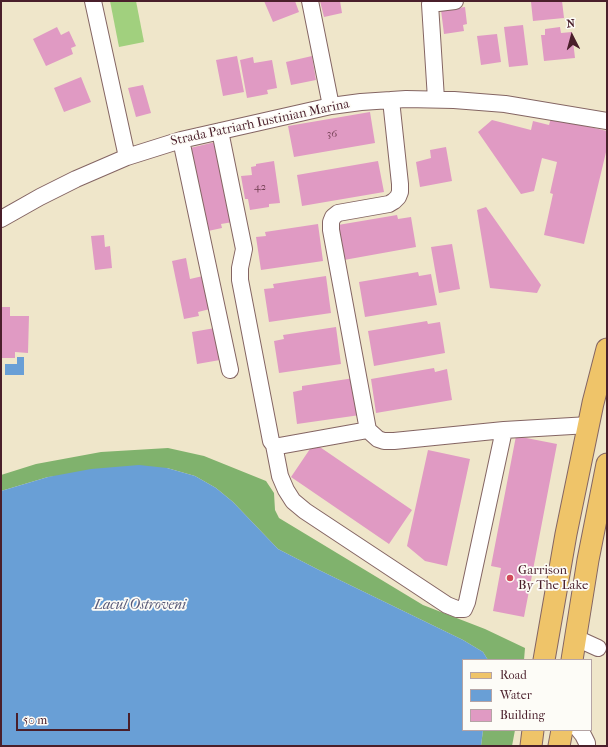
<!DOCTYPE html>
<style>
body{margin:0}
#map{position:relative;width:608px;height:747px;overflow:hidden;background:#efe6ca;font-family:"IM FELL French Canon",serif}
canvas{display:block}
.frame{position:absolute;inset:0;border:2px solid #4a1f2b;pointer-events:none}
.legend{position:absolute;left:462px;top:659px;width:130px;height:72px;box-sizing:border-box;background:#fdfcf7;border:1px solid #b5a4a5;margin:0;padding:5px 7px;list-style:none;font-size:12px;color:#4a1f2b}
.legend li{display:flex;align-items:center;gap:8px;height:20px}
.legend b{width:20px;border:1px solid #b5a4a5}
.north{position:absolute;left:552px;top:16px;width:40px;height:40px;-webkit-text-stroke:3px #fdfcf7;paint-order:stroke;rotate:354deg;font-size:11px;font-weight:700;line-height:16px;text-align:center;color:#4a1f2b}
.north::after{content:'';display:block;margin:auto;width:14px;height:18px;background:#4a1f2b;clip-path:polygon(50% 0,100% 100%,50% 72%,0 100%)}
.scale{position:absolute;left:16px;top:713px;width:114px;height:18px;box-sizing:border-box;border:2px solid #4a1f2b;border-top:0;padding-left:5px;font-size:12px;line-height:14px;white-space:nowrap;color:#4a1f2b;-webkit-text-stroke:3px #fdfcf7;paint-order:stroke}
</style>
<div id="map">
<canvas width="608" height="747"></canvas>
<div class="frame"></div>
<ul class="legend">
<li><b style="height:5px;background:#efc469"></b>Road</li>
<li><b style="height:11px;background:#699fd6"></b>Water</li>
<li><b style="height:11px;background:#e09ac3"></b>Building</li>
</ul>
<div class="north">N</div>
<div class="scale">50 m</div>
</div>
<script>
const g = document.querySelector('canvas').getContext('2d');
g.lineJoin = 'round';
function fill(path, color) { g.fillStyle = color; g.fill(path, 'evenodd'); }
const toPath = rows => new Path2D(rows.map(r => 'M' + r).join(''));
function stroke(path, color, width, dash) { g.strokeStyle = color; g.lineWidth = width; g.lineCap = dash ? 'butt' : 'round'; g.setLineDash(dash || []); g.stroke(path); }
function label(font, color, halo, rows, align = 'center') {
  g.font = font + ' "IM FELL French Canon",serif'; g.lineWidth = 3.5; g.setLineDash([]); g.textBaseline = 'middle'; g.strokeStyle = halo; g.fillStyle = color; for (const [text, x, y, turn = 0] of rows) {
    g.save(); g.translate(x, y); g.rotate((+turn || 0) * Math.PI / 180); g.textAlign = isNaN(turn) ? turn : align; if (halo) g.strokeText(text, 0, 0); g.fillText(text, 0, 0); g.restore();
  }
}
const green = toPath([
 [110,1,136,1,144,42,119,47]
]);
const forest = toPath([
 [168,448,204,456,266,481,274,493,275,510,279,518,423,605,485,629,525,648,524,660,488,660,483,652,463,640,319,570,278,549,233,502,216,488,195,476,167,468,48,477,1,491,1,475,36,464,101,452],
 [483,730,515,730,512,746,481,746]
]);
const water = toPath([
 [17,357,24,357,24,375,5,375,5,364,17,364],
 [139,465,167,468,195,476,216,488,233,502,278,549,319,570,463,640,483,652,488,660,463,660,463,730,483,730,481,746,1,746,1,491,48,477,91,469]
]);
const building = toPath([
 [264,1,295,1,299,12,273,22],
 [320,1,340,1,342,13,324,17],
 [540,1,562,1,564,18,533,21,531,2],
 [465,7,467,24,463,25,464,31,444,34,441,10],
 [523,25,528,65,509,67,504,27],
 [57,27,61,35,69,31,76,46,71,48,73,54,46,66,33,39],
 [560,27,561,33,572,32,575,58,544,61,541,35,545,35,545,29],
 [497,34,501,62,481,65,477,36],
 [237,56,244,92,223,96,216,60],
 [312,56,316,80,291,85,286,62],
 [253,57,254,63,272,60,277,88,267,90,268,94,247,98,240,60],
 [81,77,91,102,64,112,54,88],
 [143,85,151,113,136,117,128,88],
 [370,112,375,143,294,157,288,126],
 [551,118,607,131,607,148,584,244,544,235,553,194,550,193,557,162,542,158,534,191,521,194,478,132,492,120,531,130,533,121,549,125],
 [215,142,233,222,221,224,222,228,208,231,190,148],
 [446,147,452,181,420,187,416,162,431,158,430,150],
 [274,161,280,203,269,204,269,207,250,210,248,199,245,199,241,176,252,175,251,167,256,166,256,164],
 [378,161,384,192,302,206,297,175],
 [486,207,541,285,537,293,490,288,477,210],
 [397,215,398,219,411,217,416,247,344,260,338,225],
 [318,224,323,261,261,270,256,237,266,236,265,232],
 [104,235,105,247,110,246,112,268,95,270,91,236],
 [452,244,460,289,439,293,431,247],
 [186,258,190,279,203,276,210,309,198,312,199,316,184,319,172,261],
 [418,272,419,276,431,274,437,305,365,317,359,282],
 [326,276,331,313,269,322,264,289,274,288,273,284],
 [1,307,10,307,10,316,29,316,28,353,15,352,15,358,1,358],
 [427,321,428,324,440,322,445,353,374,366,368,331],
 [336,327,341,364,279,373,274,341,284,339,283,335],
 [215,328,220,360,197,364,192,332],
 [434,368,435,372,447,369,452,400,376,413,371,379],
 [354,378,360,415,297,424,293,392,302,390,302,386],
 [516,436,557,444,524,617,493,611,501,568,491,566],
 [314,443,412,510,389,544,291,477],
 [428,450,470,459,447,566,425,561,407,546]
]);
const minor = toPath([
 [93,1,127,157],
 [310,1,331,106],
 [436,99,430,4,455,1],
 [220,131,244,249,240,268,240,280,271,441,274,445,279,446,368,430,378,439,384,441,394,441,504,430,589,425],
 [181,140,230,370],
 [1,219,40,197,76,179,127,157,181,140,331,106,361,102,406,99,454,100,505,104,607,121],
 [368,430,331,230,331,222,333,217,338,213,389,204,394,201,398,197,400,192,400,184,391,100],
 [274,445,280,476,286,490,293,501,305,511,447,605,457,609,464,609,467,602,504,430],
 [576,638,598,648],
 [579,730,583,735,587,743,587,746]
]);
const major = toPath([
 [544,660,566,534,593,403,607,349],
 [572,660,588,560,607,464],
 [531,746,533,730],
 [559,746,562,730]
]);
const markers = [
 [510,578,4,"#d1495b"]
];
const numberNames = [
 ["36",332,134],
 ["42",260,187]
];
const streetNames = [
 ["Strada Patriarh Iustinian Marina",260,123,-12]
];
const poiNames = [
 ["Garrison",518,571],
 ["By The Lake",518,586]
];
const waterNames = [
 ["Lacul Ostroveni",140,606]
];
fill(green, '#a1d07e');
fill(forest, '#80b26d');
fill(water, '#699fd6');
fill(building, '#e09ac3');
stroke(minor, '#846563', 18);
stroke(major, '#846563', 23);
stroke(minor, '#fff', 16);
stroke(major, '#efc469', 21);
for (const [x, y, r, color] of markers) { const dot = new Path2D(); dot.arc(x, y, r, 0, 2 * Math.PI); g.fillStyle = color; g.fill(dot); stroke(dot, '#fdfcf7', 1.5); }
label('11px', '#703e51', null, numberNames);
label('13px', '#4a1f2b', '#fdfcf7', streetNames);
label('13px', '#4a1f2b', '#fdfcf7', poiNames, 'left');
label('italic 14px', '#585978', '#fdfcf7', waterNames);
</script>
